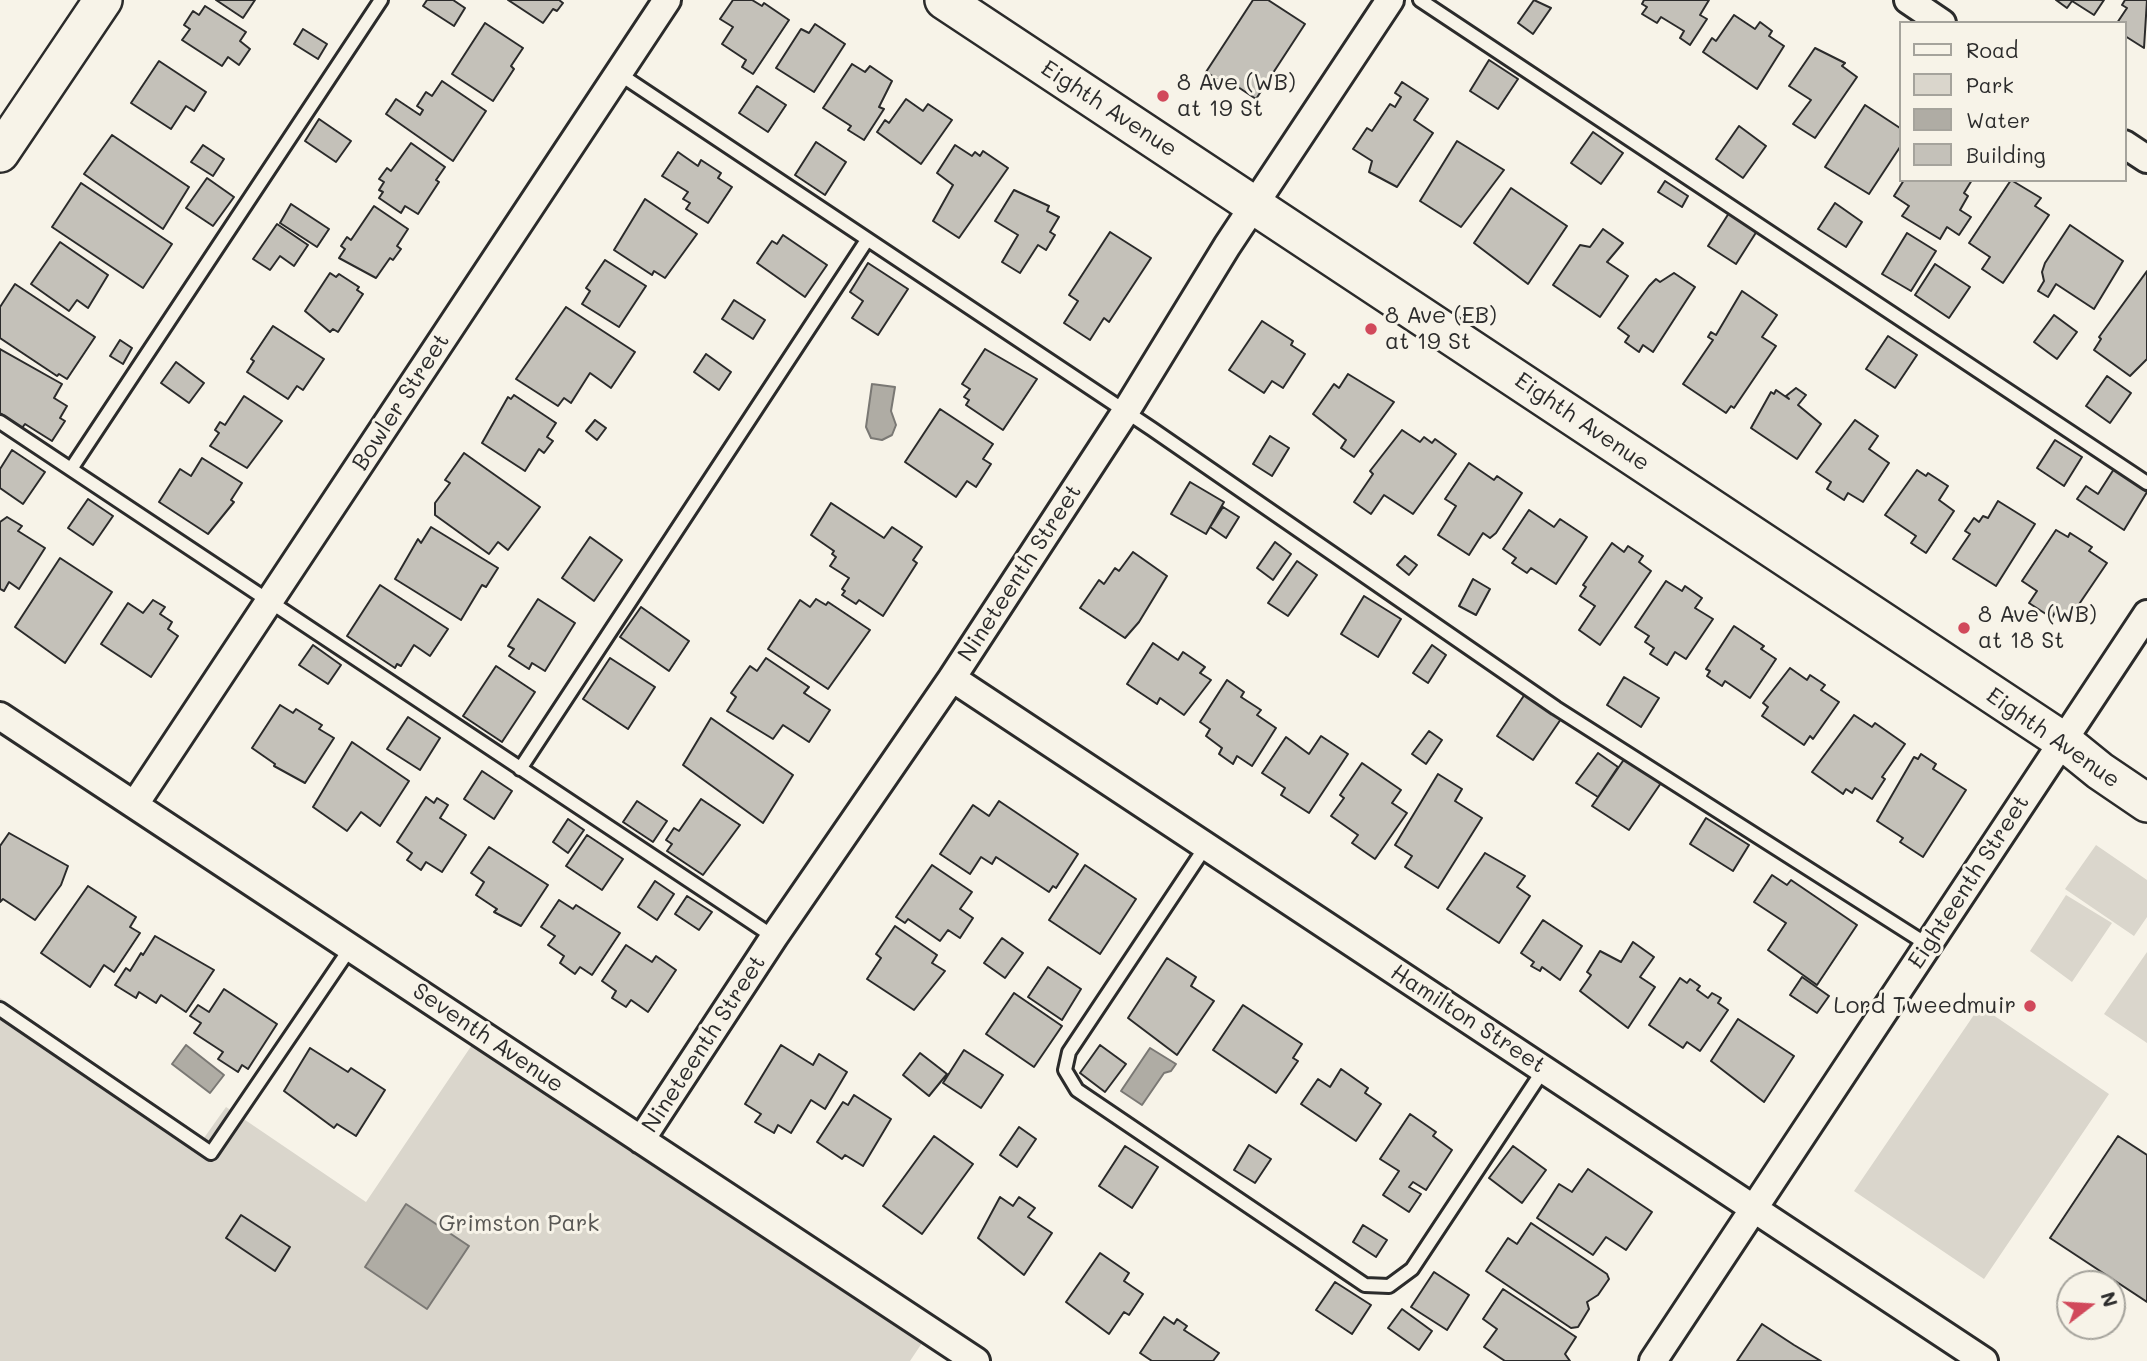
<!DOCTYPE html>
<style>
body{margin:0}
#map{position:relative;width:2147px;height:1361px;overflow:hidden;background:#f7f3e8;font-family:Mali,sans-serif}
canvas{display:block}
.legend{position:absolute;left:1899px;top:21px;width:228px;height:161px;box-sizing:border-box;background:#f7f3e8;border:2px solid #a5a39c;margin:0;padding:9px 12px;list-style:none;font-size:21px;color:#2b2b2b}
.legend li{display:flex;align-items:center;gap:14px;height:35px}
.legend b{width:35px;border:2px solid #a5a39c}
.north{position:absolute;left:2056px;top:1270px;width:70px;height:70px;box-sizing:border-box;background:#f7f3e8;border:2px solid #a5a39c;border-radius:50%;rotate:73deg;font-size:19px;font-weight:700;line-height:28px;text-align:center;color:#2b2b2b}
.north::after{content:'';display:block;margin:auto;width:24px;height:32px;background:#d1495b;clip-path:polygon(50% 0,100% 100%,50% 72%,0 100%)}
</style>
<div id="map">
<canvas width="2147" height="1361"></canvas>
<ul class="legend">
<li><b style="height:9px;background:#f7f3e8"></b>Road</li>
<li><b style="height:19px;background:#dad6cc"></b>Park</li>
<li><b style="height:19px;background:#afaca4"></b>Water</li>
<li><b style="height:19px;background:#c4c1b9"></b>Building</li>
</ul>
<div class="north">N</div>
</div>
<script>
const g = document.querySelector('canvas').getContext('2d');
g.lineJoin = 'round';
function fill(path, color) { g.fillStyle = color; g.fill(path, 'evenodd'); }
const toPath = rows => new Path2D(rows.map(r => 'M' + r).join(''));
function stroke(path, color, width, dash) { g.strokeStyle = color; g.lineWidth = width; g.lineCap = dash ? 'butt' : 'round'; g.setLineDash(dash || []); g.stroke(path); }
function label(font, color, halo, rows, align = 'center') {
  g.font = font + ' Mali,sans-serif'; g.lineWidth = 6; g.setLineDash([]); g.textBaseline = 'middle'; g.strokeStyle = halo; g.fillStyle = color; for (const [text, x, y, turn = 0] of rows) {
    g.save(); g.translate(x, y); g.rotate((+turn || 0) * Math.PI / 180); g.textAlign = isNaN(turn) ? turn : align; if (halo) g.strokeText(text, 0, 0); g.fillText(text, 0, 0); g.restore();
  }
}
const green = toPath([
 [2096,845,2147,880,2147,917,2134,936,2065,889],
 [2066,895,2112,923,2072,982,2030,951],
 [2147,952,2147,1043,2104,1014],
 [0,998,204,1138,226,1107,366,1202,480,1033,930,1331,910,1361,0,1361],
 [1980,1006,2109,1094,1984,1279,1854,1191]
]);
const water = toPath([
 [872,384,895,387,891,411,896,425,892,435,882,440,871,438,866,427,872,384],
 [186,1045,224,1075,210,1093,172,1064,186,1045],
 [1150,1048,1176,1064,1171,1071,1164,1073,1142,1105,1121,1091,1150,1048],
 [406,1204,469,1246,427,1309,365,1267,406,1204]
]);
const building = toPath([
 [216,0,255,0,243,18,216,0],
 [427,0,453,0,465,8,454,26,423,6,427,0],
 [508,0,559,0,563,3,557,11,553,9,543,23,508,0],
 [733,0,752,0,762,6,764,3,789,20,753,74,742,67,746,60,722,44,733,27,720,19,733,0],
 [1253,0,1268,0,1305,24,1256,99,1229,81,1227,85,1206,72,1253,0],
 [1534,0,1551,8,1533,34,1518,23,1534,0],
 [1644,0,1709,0,1700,15,1707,19,1690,45,1680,38,1684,31,1661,17,1657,23,1642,14,1647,7,1642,4,1644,0],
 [2056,0,2104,0,2094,15,2072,1,2067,8,2056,0],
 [2125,0,2147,0,2144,48,2125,36,2124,23,2117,23,2127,8,2122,5,2125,0],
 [205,6,246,32,240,41,250,49,239,65,228,57,222,66,182,40,190,29,184,25,193,11,199,15,205,6],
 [1734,15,1755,29,1760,22,1772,31,1769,36,1784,46,1757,89,1703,52,1712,38,1716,41,1734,15],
 [485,23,523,48,511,66,514,69,493,101,452,74,485,23],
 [815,24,845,44,814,92,776,68,801,29,809,33,815,24],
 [303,29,327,44,318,59,294,44,303,29],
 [1815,48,1845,63,1842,66,1857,77,1815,138,1793,124,1811,100,1789,86,1815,48],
 [1489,60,1518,79,1498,109,1470,91,1489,60],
 [159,61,206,92,194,111,186,106,171,129,131,103,159,61],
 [852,64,865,72,870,66,892,81,879,107,884,109,864,140,848,130,851,126,823,108,852,64],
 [442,81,486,111,453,161,386,114,396,99,420,115,423,110,417,106,426,92,432,96,442,81],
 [1402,82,1428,99,1414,120,1433,133,1397,187,1369,172,1372,161,1353,149,1367,128,1372,131,1390,104,1395,107,1401,97,1395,93,1402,82],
 [757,86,786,105,768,132,739,113,757,86],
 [906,99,923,111,928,104,952,120,921,164,877,132,885,120,889,123,906,99],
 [1865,105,1900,128,1900,147,1869,194,1825,167,1865,105],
 [319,119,351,141,336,162,305,141,319,119],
 [1739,126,1766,146,1743,178,1716,159,1739,126],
 [1593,132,1623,153,1601,184,1571,163,1593,132],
 [112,135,189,187,163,229,84,174,112,135],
 [1457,141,1504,170,1461,227,1420,201,1457,141],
 [816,142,846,162,825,195,795,175,816,142],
 [411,143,445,167,436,180,439,182,418,214,405,206,401,213,379,198,383,192,379,190,384,182,379,179,387,168,391,171,411,143],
 [203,145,224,159,213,176,191,162,203,145],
 [955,145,972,156,975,152,980,156,983,151,1008,168,959,238,933,221,953,185,937,173,955,145],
 [678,152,698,166,701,160,721,173,718,178,732,187,708,223,686,209,690,203,683,199,688,192,662,176,678,152],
 [207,178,234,197,213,226,186,208,207,178],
 [1904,180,1972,180,1964,193,1968,196,1960,210,1971,217,1959,235,1947,227,1940,239,1902,216,1909,206,1894,196,1904,180],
 [2011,180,2041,198,2035,206,2049,215,2003,283,1982,269,1990,257,1969,243,2011,180],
 [1665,181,1688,196,1682,207,1658,192,1665,181],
 [81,183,172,244,143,288,52,227,81,183],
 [1511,188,1567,226,1528,284,1474,243,1511,188],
 [1014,190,1049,206,1047,211,1059,217,1050,232,1055,235,1046,250,1038,245,1020,273,1002,262,1018,235,995,221,1014,190],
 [645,199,697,234,665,278,654,271,652,275,614,250,645,199],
 [1835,203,1862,222,1846,247,1818,229,1835,203],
 [291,204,329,229,317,247,280,223,291,204],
 [374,206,408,229,397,246,401,249,393,260,390,258,376,278,339,258,345,249,341,246,347,237,351,240,374,206],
 [1729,213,1757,231,1736,264,1708,246,1729,213],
 [277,224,308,245,294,266,280,256,270,270,253,259,277,224],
 [2070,225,2123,261,2094,309,2056,284,2048,297,2038,291,2044,281,2042,272,2045,263,2070,225],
 [1603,229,1623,243,1607,262,1628,276,1600,317,1553,285,1580,245,1590,247,1603,229],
 [1110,232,1151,258,1109,322,1104,318,1090,340,1064,323,1078,301,1069,295,1110,232],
 [1907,233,1936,251,1911,291,1882,274,1907,233],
 [783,235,827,265,805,297,757,263,772,241,777,244,783,235],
 [60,242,108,275,88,308,77,300,69,311,31,284,60,242],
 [605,260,646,286,619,327,582,304,590,291,586,288,605,260],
 [868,263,908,289,878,335,852,318,863,301,850,292,868,263],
 [1935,264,1970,287,1949,318,1915,295,1935,264],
 [2147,271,2147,359,2130,376,2094,350,2101,339,2099,337,2147,271],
 [330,273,336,277,339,274,359,287,357,290,363,294,338,332,333,329,330,332,305,311,330,273],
 [1674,273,1695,287,1653,352,1643,345,1639,352,1625,342,1629,336,1618,328,1649,286,1656,279,1660,282,1674,273],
 [15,284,95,337,67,379,59,374,57,376,0,338,0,307,15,284],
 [1742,291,1777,315,1762,337,1776,346,1734,408,1731,406,1726,413,1683,384,1713,340,1708,337,1711,332,1716,335,1742,291],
 [734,300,765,320,753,339,722,319,734,300],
 [566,307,635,352,611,388,590,373,571,403,564,398,558,406,516,379,566,307],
 [2054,315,2077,332,2057,359,2034,342,2054,315],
 [1262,321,1293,341,1291,345,1305,354,1283,388,1272,381,1264,393,1229,370,1262,321],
 [273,326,324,359,303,390,297,386,288,399,247,372,254,361,251,359,273,326],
 [1888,336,1917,355,1895,388,1866,369,1888,336],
 [120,340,132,348,123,364,110,356,120,340],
 [0,349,62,384,54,398,67,406,60,418,65,421,52,441,25,424,22,428,0,413,0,349],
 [985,349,1037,379,1003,430,966,405,969,400,964,397,970,389,962,384,985,349],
 [706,354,731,372,719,390,694,372,706,354],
 [176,362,204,383,189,403,161,383,176,362],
 [1348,374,1394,402,1354,457,1341,448,1346,440,1313,414,1334,384,1339,388,1348,374],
 [2107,376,2131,393,2110,423,2086,406,2107,376],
 [1796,388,1806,395,1798,405,1821,424,1797,459,1751,428,1771,392,1774,394,1776,390,1789,399,1786,396,1796,388],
 [514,395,556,423,547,437,553,441,544,453,539,449,525,471,482,443,508,397,511,399,514,395],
 [244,396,282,421,247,468,210,446,219,433,215,430,220,422,225,425,244,396],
 [940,409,993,444,983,459,991,464,976,487,967,481,956,497,905,462,940,409],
 [595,420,606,428,597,440,586,431,595,420],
 [1855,420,1878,436,1869,449,1889,463,1863,502,1848,493,1844,500,1827,489,1831,482,1816,472,1855,420],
 [1402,430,1420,442,1424,437,1432,443,1435,439,1456,454,1413,514,1384,495,1371,514,1354,502,1373,474,1370,471,1402,430],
 [1270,436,1289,448,1272,476,1253,464,1270,436],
 [2055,440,2082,457,2064,486,2037,468,2055,440],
 [12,450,45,472,23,504,0,488,0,469,12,450],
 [464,453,540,507,508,550,498,542,489,554,435,515,435,503,450,483,445,480,464,453],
 [202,458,242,483,231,500,234,502,208,534,159,502,180,469,191,476,202,458],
 [1469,463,1494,480,1497,476,1522,493,1496,533,1490,538,1483,533,1469,555,1438,535,1456,506,1445,499,1469,463],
 [2114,469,2147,492,2124,530,2077,499,2086,486,2098,494,2114,469],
 [1917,470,1926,476,1928,473,1948,486,1939,500,1954,511,1926,553,1911,543,1916,536,1885,515,1917,470],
 [1190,482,1224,502,1206,534,1171,514,1190,482],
 [88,499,113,516,93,545,68,528,88,499],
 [1998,501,2035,524,1996,586,1953,559,1970,534,1965,531,1974,518,1979,522,1983,516,1988,518,1998,501],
 [831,503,884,538,892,527,922,547,913,560,917,563,883,616,859,600,856,604,842,595,845,591,842,589,849,578,830,566,836,557,832,554,834,551,811,535,831,503],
 [1223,507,1239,517,1226,538,1210,527,1223,507],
 [1529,510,1554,527,1560,519,1587,537,1556,584,1531,568,1527,573,1512,563,1516,558,1503,549,1529,510],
 [7,517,22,526,18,531,45,548,19,589,9,582,4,591,0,589,0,522,7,517],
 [431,527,498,568,486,587,482,585,461,620,395,579,418,539,421,543,431,527],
 [2056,530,2068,537,2070,533,2092,547,2089,551,2107,563,2069,619,2056,610,2052,618,2029,603,2037,591,2022,581,2056,530],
 [590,537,622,560,594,601,562,578,590,537],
 [1275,542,1291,554,1273,580,1257,568,1275,542],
 [1612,543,1624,552,1628,546,1643,556,1639,562,1651,571,1600,645,1579,630,1595,606,1580,596,1586,587,1583,585,1612,543],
 [1133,552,1167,576,1139,622,1125,638,1080,608,1099,580,1104,584,1115,568,1119,571,1133,552],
 [1405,556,1417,565,1409,575,1397,565,1405,556],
 [60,558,112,592,65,663,15,627,60,558],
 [1297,561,1317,575,1288,616,1268,603,1297,561],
 [1473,579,1490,589,1476,615,1459,606,1473,579],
 [1666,581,1682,591,1685,586,1702,598,1695,608,1713,619,1686,659,1675,652,1667,665,1650,654,1654,648,1645,642,1649,636,1635,627,1666,581],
 [380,585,448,629,430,656,414,645,401,666,397,664,395,668,347,636,380,585],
 [1364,596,1401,619,1378,657,1341,634,1364,596],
 [538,599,575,623,545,671,532,663,529,669,509,656,514,649,508,646,538,599],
 [816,599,826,605,828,602,870,630,828,689,768,649,800,600,810,607,816,599],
 [153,600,165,607,160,614,172,622,168,629,178,636,151,677,101,644,128,603,143,613,153,600],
 [641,607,689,641,669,671,620,637,641,607],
 [1734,626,1764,646,1761,649,1776,659,1750,698,1725,681,1722,686,1707,676,1710,671,1706,669,1734,626],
 [1153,643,1178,660,1183,652,1205,667,1200,673,1211,680,1184,715,1160,698,1157,704,1127,684,1153,643],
 [313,645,341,665,328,684,299,665,313,645],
 [1432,645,1446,655,1428,683,1413,673,1432,645],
 [610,658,655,687,628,729,583,699,610,658],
 [766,658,809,687,804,693,830,710,809,742,783,725,773,739,727,711,736,697,731,693,750,666,757,671,766,658],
 [496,666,535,692,502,742,463,716,496,666],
 [1790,668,1807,680,1810,675,1825,685,1821,690,1839,702,1813,739,1810,736,1804,745,1762,716,1768,707,1763,703,1790,668],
 [1624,677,1659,698,1641,727,1607,705,1624,677],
 [1227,680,1244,692,1241,697,1261,710,1257,715,1276,728,1252,766,1237,756,1233,764,1219,754,1222,748,1206,736,1210,729,1200,722,1227,680],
 [1525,694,1561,719,1533,760,1497,736,1525,694],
 [280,705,293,713,296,709,322,725,319,729,334,738,305,783,274,766,275,764,252,748,280,705],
 [1854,715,1872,727,1875,723,1905,744,1882,777,1885,779,1872,799,1855,788,1852,793,1846,789,1843,794,1812,772,1854,715],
 [408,717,440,738,420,770,387,749,408,717],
 [711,718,793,775,763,823,683,765,711,718],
 [1429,731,1442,740,1426,764,1412,754,1429,731],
 [1321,736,1348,754,1309,813,1281,795,1285,788,1262,773,1286,737,1309,754,1321,736],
 [352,742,409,781,380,826,361,812,347,831,313,807,352,742],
 [1598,753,1618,767,1598,797,1576,783,1598,753],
 [1921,754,1936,764,1933,769,1966,790,1923,857,1900,842,1903,838,1877,821,1914,757,1918,759,1921,754],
 [1625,758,1661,783,1629,830,1592,806,1625,758],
 [1362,763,1401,790,1392,803,1407,813,1375,859,1352,843,1358,835,1331,816,1344,798,1340,795,1362,763],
 [482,771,512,791,494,819,464,799,482,771],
 [1438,774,1462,789,1455,801,1482,818,1438,888,1405,867,1412,856,1395,845,1438,774],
 [426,797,434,803,437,798,448,805,440,818,466,835,442,872,426,862,421,870,407,860,412,853,397,842,426,797],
 [701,799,740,825,703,875,667,851,672,844,666,840,674,828,679,831,701,799],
 [637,801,667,821,653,842,623,822,637,801],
 [999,801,1078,854,1056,888,1053,886,1049,892,996,857,992,864,981,857,970,874,940,854,973,805,989,816,999,801],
 [1706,818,1749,845,1733,871,1690,844,1706,818],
 [568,819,584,830,568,853,553,842,568,819],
 [9,833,68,866,61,885,35,920,3,899,0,902,0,846,9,833],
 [587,835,623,859,602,890,566,866,587,835],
 [489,847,548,885,521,926,494,912,497,909,476,895,484,882,471,873,489,847],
 [1485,853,1525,876,1517,887,1530,896,1499,943,1447,909,1485,853],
 [932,865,972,892,960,909,973,918,960,938,948,930,940,941,908,919,905,923,896,917,932,865],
 [1085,865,1136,899,1100,954,1049,920,1085,865],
 [1772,875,1787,885,1791,880,1857,925,1817,985,1768,950,1786,923,1754,902,1772,875],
 [655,881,674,894,657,920,638,907,655,881],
 [88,886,136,917,130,927,140,933,114,972,104,965,90,987,41,953,88,886],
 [687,896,712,912,699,930,675,914,687,896],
 [559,900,573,909,576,905,620,933,592,975,580,967,575,974,560,963,564,956,548,945,555,936,541,927,559,900],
 [1543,920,1582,946,1560,980,1542,967,1540,971,1531,966,1534,962,1521,953,1543,920],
 [895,926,937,955,932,963,945,971,914,1010,867,979,881,958,876,954,895,926],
 [155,936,214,970,186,1012,161,995,156,1003,139,992,136,998,115,985,126,968,130,971,141,953,143,955,155,936],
 [1002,938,1023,953,1005,978,984,963,1002,938],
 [1633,942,1654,957,1640,977,1655,987,1628,1028,1580,991,1591,975,1587,972,1600,951,1621,962,1633,942],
 [626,945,652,962,656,956,676,970,648,1012,631,1000,626,1007,612,998,616,991,602,981,626,945],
 [1167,958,1196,977,1191,986,1214,1001,1177,1055,1128,1018,1167,958],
 [1048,967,1081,989,1062,1020,1028,997,1048,967],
 [1802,977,1829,996,1817,1013,1790,995,1802,977],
 [1680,978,1687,983,1690,979,1700,986,1697,990,1708,998,1712,993,1721,998,1718,1003,1728,1010,1700,1051,1687,1042,1683,1048,1649,1025,1680,978],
 [224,989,277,1024,248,1069,242,1065,238,1072,218,1059,223,1052,194,1033,201,1023,190,1016,198,1005,209,1012,224,989],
 [1014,993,1062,1026,1034,1067,986,1034,1014,993],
 [1243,1005,1302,1044,1293,1058,1298,1061,1276,1093,1213,1050,1243,1005],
 [1738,1019,1794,1056,1764,1102,1711,1061,1738,1019],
 [781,1045,813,1065,819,1054,847,1072,825,1109,811,1100,791,1133,778,1125,774,1133,755,1122,761,1114,745,1104,781,1045],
 [1100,1045,1126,1064,1105,1092,1080,1073,1100,1045],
 [310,1048,348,1072,351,1068,385,1090,356,1136,337,1124,334,1128,284,1091,310,1048],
 [964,1050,1003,1075,981,1108,943,1083,964,1050],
 [920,1053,947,1074,929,1096,903,1075,920,1053],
 [1341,1069,1368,1088,1365,1093,1381,1104,1356,1141,1301,1104,1318,1079,1330,1087,1341,1069],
 [854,1095,891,1119,863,1166,845,1155,842,1159,817,1142,843,1102,848,1105,854,1095],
 [1410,1114,1436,1132,1433,1136,1452,1150,1426,1190,1413,1182,1409,1187,1421,1194,1409,1212,1383,1195,1399,1171,1380,1159,1410,1114],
 [1019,1127,1036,1139,1017,1167,1000,1155,1019,1127],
 [934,1136,973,1164,922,1234,883,1206,934,1136],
 [2118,1136,2147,1155,2147,1302,2050,1238,2118,1136],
 [1249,1145,1271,1159,1255,1183,1234,1170,1249,1145],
 [1125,1146,1158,1167,1132,1208,1099,1186,1125,1146],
 [1513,1146,1546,1170,1522,1203,1489,1178,1513,1146],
 [1588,1169,1652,1212,1626,1250,1606,1237,1593,1255,1537,1218,1559,1184,1572,1192,1588,1169],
 [1000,1197,1013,1206,1019,1197,1035,1208,1028,1217,1052,1233,1024,1275,978,1238,1000,1197],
 [241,1215,290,1247,275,1271,226,1238,241,1215],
 [1531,1223,1607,1274,1609,1279,1598,1295,1587,1302,1589,1309,1578,1327,1571,1328,1486,1271,1508,1238,1517,1244,1531,1223],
 [1363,1225,1387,1240,1376,1257,1353,1242,1363,1225],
 [1100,1253,1129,1273,1124,1281,1143,1294,1129,1315,1124,1312,1109,1334,1066,1302,1100,1253],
 [1434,1272,1469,1295,1447,1330,1411,1307,1434,1272],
 [1335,1282,1371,1305,1352,1334,1316,1310,1335,1282],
 [1503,1289,1576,1337,1565,1354,1570,1361,1505,1361,1484,1347,1497,1329,1483,1319,1503,1289],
 [1402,1309,1432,1331,1419,1350,1388,1328,1402,1309],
 [1164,1317,1174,1324,1177,1319,1187,1326,1184,1330,1219,1353,1213,1361,1152,1361,1140,1353,1164,1317],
 [1762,1324,1794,1345,1821,1361,1737,1361,1762,1324]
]);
const lane = toPath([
 [1420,0,2147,483],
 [618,73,1152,429,1556,708,1928,945],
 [0,422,774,937],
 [71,469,381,0],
 [520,769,867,240],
 [1206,846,1069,1052,1065,1070,1077,1090,1365,1285,1389,1286,1412,1269,1544,1069],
 [0,1009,211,1153,351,947]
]);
const street = toPath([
 [1908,0,1942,23],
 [2124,144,2147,159],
 [952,678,1984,1361],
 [0,716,976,1361],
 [135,804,667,0],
 [641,1140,774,937,952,678,1126,411,1227,246,1390,0],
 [1653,1361,2147,614]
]);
const secondary = toPath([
 [944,0,2063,741,2100,771,2147,803],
 [0,153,103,0]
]);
const markers = [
 [1163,96,7,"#d1495b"],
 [1371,329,7,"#d1495b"],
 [1964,628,7,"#d1495b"],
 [2030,1006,7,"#d1495b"]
];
const poiNames = [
 ["8 Ave (WB)",1177,83],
 ["at 19 St",1177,109],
 ["8 Ave (EB)",1385,316],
 ["at 19 St",1385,342],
 ["8 Ave (WB)",1978,615],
 ["at 18 St",1978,641],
 ["Lord Tweedmuir",2016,1006,"right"]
];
const streetNames = [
 ["Eighth Avenue",1109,109,33],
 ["Bowler Street",401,402,-57],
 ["Eighth Avenue",1582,422,34],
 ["Nineteenth Street",1020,573,-57],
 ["Eighth Avenue",2053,738,35],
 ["Eighteenth Street",1969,882,-57],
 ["Hamilton Street",1468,1019,33],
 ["Seventh Avenue",488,1038,34],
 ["Nineteenth Street",704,1044,-57]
];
const parkNames = [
 ["Grimston Park",519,1224]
];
fill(green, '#dad6cc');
fill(water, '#afaca4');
stroke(water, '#7a7874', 2);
fill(building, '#c4c1b9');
stroke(building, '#2b2b2b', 2);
stroke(lane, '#2b2b2b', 18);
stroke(street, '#2b2b2b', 32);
stroke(secondary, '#2b2b2b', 42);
stroke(lane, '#f7f3e8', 12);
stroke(street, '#f7f3e8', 26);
stroke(secondary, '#f7f3e8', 37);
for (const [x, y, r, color] of markers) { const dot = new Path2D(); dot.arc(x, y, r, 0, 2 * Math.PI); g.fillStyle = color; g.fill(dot); stroke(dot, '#f7f3e8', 2.5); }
label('23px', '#2b2b2b', '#f7f3e8', poiNames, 'left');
label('23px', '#2b2b2b', '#f7f3e8', streetNames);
label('23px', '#575653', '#f7f3e8', parkNames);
</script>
